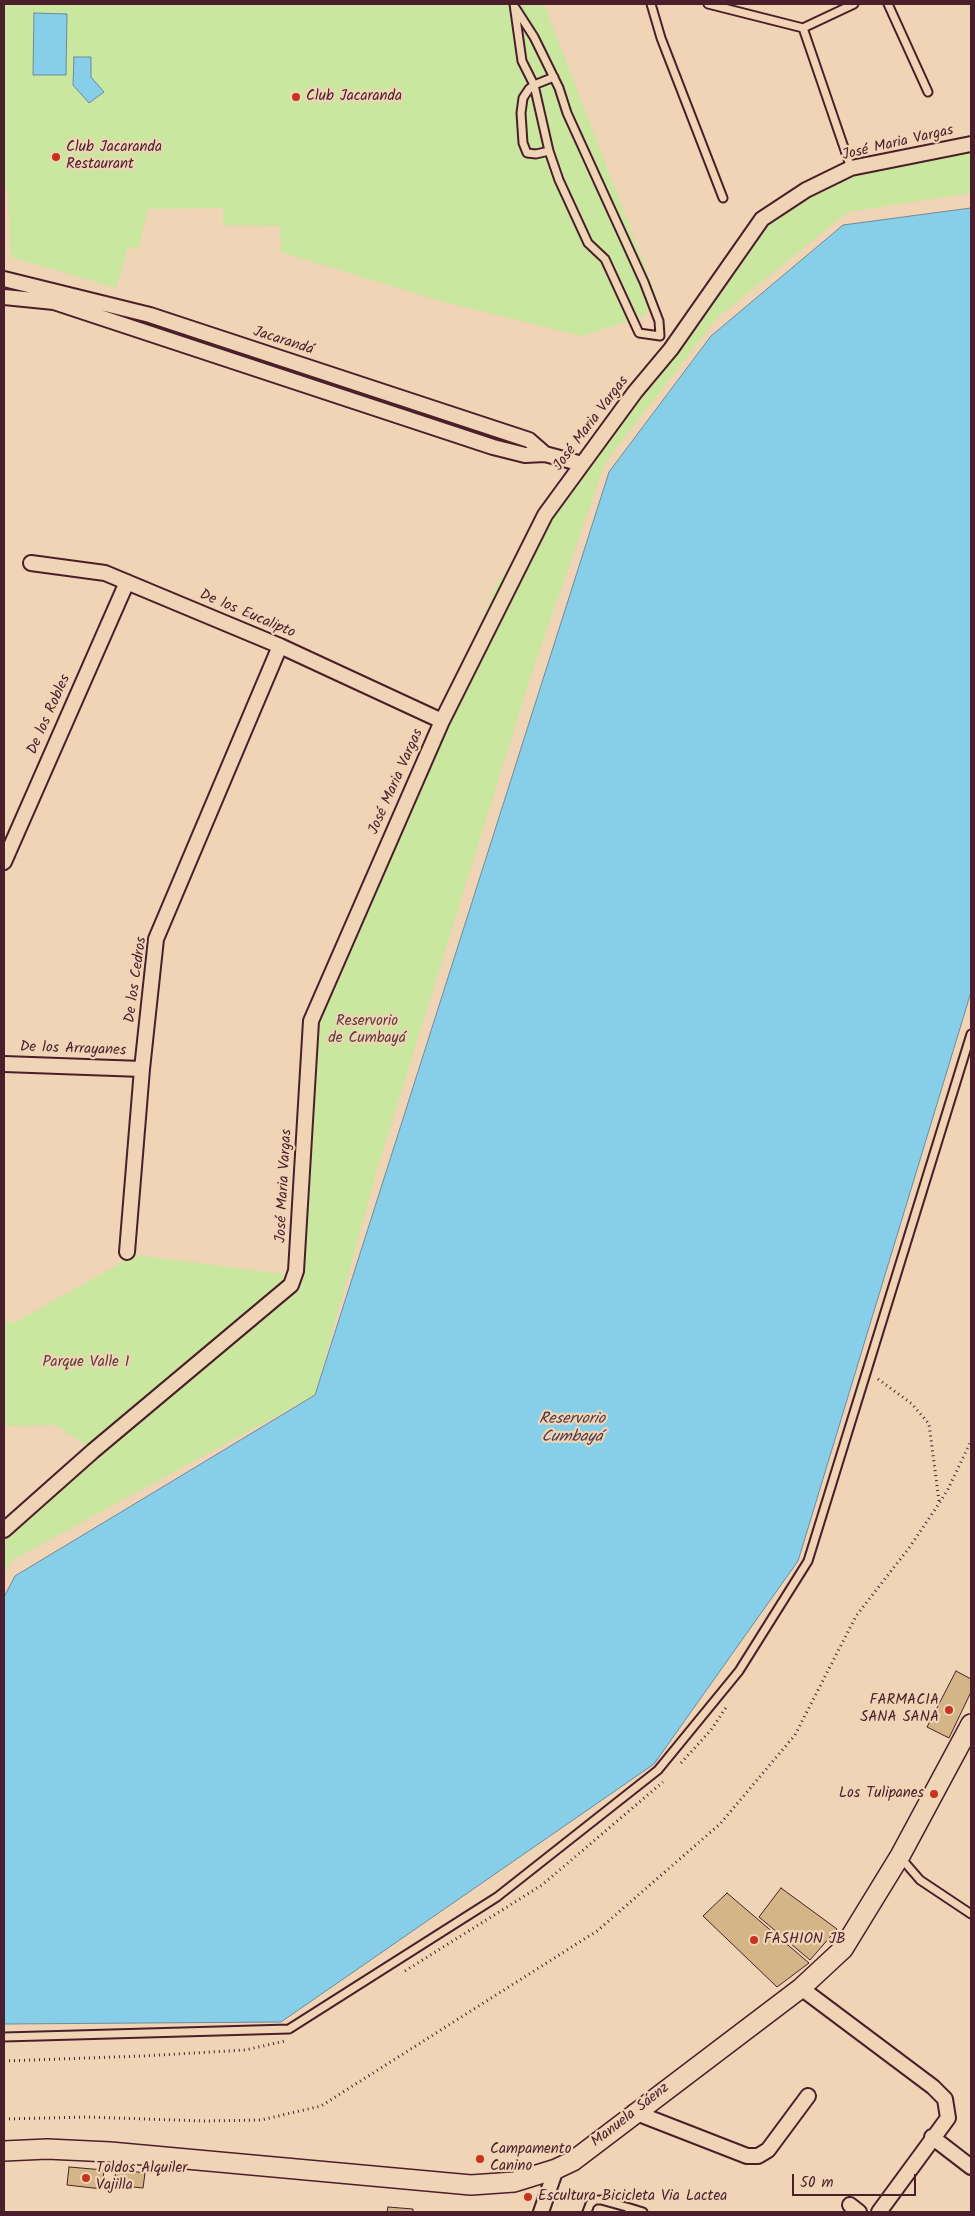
<!DOCTYPE html>
<meta charset="utf-8">
<style>
body{margin:0}
#map{position:relative;width:975px;height:2216px;overflow:hidden;background:#efd4b6;font-family:Kalam,sans-serif}
canvas{display:block}
.frame{position:absolute;inset:0;border:5px solid #4a1f2b;pointer-events:none}
.scale{position:absolute;left:792px;top:2174px;width:124px;height:22px;box-sizing:border-box;border:2px solid #4a1f2b;border-top:0;padding-left:6px;font-size:15px;line-height:18px;white-space:nowrap;color:#4a1f2b;-webkit-text-stroke:4px #efd4b6;paint-order:stroke}
</style>
<div id="map">
<canvas width="975" height="2216"></canvas>
<div class="frame"></div>
<div class="scale">50 m</div>
</div>
<script>
const g = document.querySelector('canvas').getContext('2d');
g.lineJoin = 'round';
function fill(path, color) { g.fillStyle = color; g.fill(path, 'evenodd'); }
const toPath = rows => new Path2D(rows.map(r => 'M' + r).join(''));
function stroke(path, color, width, dash) { g.strokeStyle = color; g.lineWidth = width; g.lineCap = dash ? 'butt' : 'round'; g.setLineDash(dash || []); g.stroke(path); }
function label(font, color, halo, rows, align = 'center') {
  g.font = font + ' Kalam,sans-serif'; g.lineWidth = 4.5; g.setLineDash([]); g.textBaseline = 'middle'; g.strokeStyle = halo; g.fillStyle = color; for (const [text, x, y, turn = 0] of rows) {
    g.save(); g.translate(x, y); g.rotate((+turn || 0) * Math.PI / 180); g.textAlign = isNaN(turn) ? turn : align; if (halo) g.strokeText(text, 0, 0); g.fillText(text, 0, 0); g.restore();
  }
}
const green = toPath([
 [4,4,544,4,657,298,644,316,582,336,437,300,281,252,280,226,223,225,223,208,148,209,138,249,128,247,116,288,11,257,8,190,4,189],
 [971,151,971,193,848,212,717,318,605,463,532,672,379,1163,315,1395,11,1561,4,1574,4,1541,93,1461,301,1286,316,1021,496,586,612,413,772,220,857,170],
 [135,1255,290,1275,93,1449,55,1425,4,1426,4,1322,14,1323]
]);
const water = toPath([
 [34,13,67,14,66,75,33,75,34,13],
 [74,57,91,57,91,77,104,92,89,103,73,85,74,57],
 [971,208,971,992,798,1561,654,1764,281,2022,4,2024,4,1597,15,1576,315,1395,609,472,711,336,843,225,971,208]
]);
const building = toPath([
 [956,1671,971,1679,971,1692,949,1738,927,1727,956,1671],
 [781,1888,837,1929,810,1960,759,1917,781,1888],
 [727,1893,809,1963,777,1987,703,1916,727,1893],
 [69,2167,104,2170,102,2189,67,2185,69,2167],
 [116,2169,145,2173,143,2188,114,2185,116,2169],
 [388,2207,413,2209,413,2212,387,2212,388,2207]
]);
const path = toPath([
 [878,1379,912,1404,929,1424,939,1501],
 [681,1763,711,1730,727,1706],
 [405,1971,542,1885,663,1782],
 [4,2061,143,2056,245,2050,285,2041],
 [4,2119,86,2117,205,2121,261,2120,321,2106,597,1931,720,1824,795,1735,856,1616,909,1548,940,1502,948,1489,971,1441]
]);
const lane = toPath([
 [514,4,522,61,534,85,549,151,559,180,588,243,605,259,639,333,660,336,659,321,644,282,567,113,559,88,534,37,516,9],
 [651,4,661,38,723,198],
 [708,4,803,28,854,4],
 [888,4,928,92],
 [803,28,851,168],
 [549,151,536,154,527,153,523,143,521,113,523,98,529,89,534,85,554,77],
 [901,1858,920,1880,971,1914],
 [4,2037,289,2029,497,1897,658,1770,739,1671,808,1561,971,1034],
 [629,2211,630,2208,643,2212],
 [587,2212,590,2204,595,2200,601,2200,630,2208]
]);
const street = toPath([
 [4,279,150,315,529,440,545,454],
 [4,297,54,302,493,447,525,455,545,454,582,464],
 [31,563,105,573,280,646,442,721],
 [4,862,127,582],
 [4,1064,142,1069],
 [127,1252,142,1069,156,939,280,646],
 [4,1530,93,1451,291,1285,296,1271,311,1021,442,721,545,515,635,392,671,349,762,219,806,190,851,168,971,144],
 [801,1988,933,2087,945,2099,948,2118,879,2212],
 [634,2112,747,2156,758,2156,768,2150,808,2096],
 [932,2137,971,2167],
 [850,2205,859,2212],
 [541,2212,556,2169]
]);
const secondary = toPath([
 [4,2151,47,2149,110,2152,471,2185,514,2182,556,2169,573,2161,801,1988,843,1949,900,1856,971,1724]
]);
const markers = [
 [296,97,5,"#c8321e"],
 [56,157,5,"#c8321e"],
 [949,1710,5,"#c8321e"],
 [934,1794,5,"#c8321e"],
 [754,1940,5,"#c8321e"],
 [480,2159,5,"#c8321e"],
 [86,2178,5,"#c8321e"],
 [528,2197,5,"#c8321e"]
];
const poiNames = [
 ["Club Jacaranda",306,97],
 ["Club Jacaranda",66,148],
 ["Restaurant",66,165],
 ["FARMACIA",939,1701,"right"],
 ["SANA SANA",939,1718,"right"],
 ["Los Tulipanes",924,1794,"right"],
 ["FASHION JB",764,1940],
 ["Campamento",490,2150],
 ["Canino",490,2167],
 ["Toldos Alquiler",96,2169],
 ["Vajilla",96,2186],
 ["Escultura Bicicleta Via Lactea",538,2197]
];
const streetNames = [
 ["José Maria Vargas",898,144,-13],
 ["Jacarandá",283,342,18],
 ["José Maria Vargas",592,424,-53],
 ["De los Eucalipto",247,615,23],
 ["De los Robles",50,715,-66],
 ["José Maria Vargas",397,782,-66],
 ["De los Cedros",137,980,-82],
 ["De los Arrayanes",73,1050,2],
 ["José Maria Vargas",285,1186,-87],
 ["Manuela Sáenz",631,2116,-38]
];
const parkNames = [
 ["Reservorio",367,1022],
 ["de Cumbayá",367,1039],
 ["Parque Valle 1",86,1363]
];
const waterNames = [
 ["Reservorio",572,1420],
 ["Cumbayá",572,1438]
];
fill(green, '#c9e79f');
fill(water, '#87cfe8');
stroke(water, '#6f899c', 1);
fill(building, '#d3b587');
stroke(building, '#4a1f2b', 1);
stroke(lane, '#4a1f2b', 11);
stroke(street, '#4a1f2b', 18);
stroke(secondary, '#4a1f2b', 22);
stroke(path, '#4a1f2b', 3, [1, 4]);
stroke(lane, '#efd4b6', 7);
stroke(street, '#efd4b6', 14);
stroke(secondary, '#efd4b6', 19);
for (const [x, y, r, color] of markers) { const dot = new Path2D(); dot.arc(x, y, r, 0, 2 * Math.PI); g.fillStyle = color; g.fill(dot); stroke(dot, '#efd4b6', 2); }
label('15px', '#4a1f2b', '#efd4b6', poiNames, 'left');
label('15px', '#4a1f2b', '#efd4b6', streetNames);
label('15px', '#5d3d3c', '#efd4b6', parkNames);
label('italic 16px', '#533947', '#efd4b6', waterNames);
</script>
